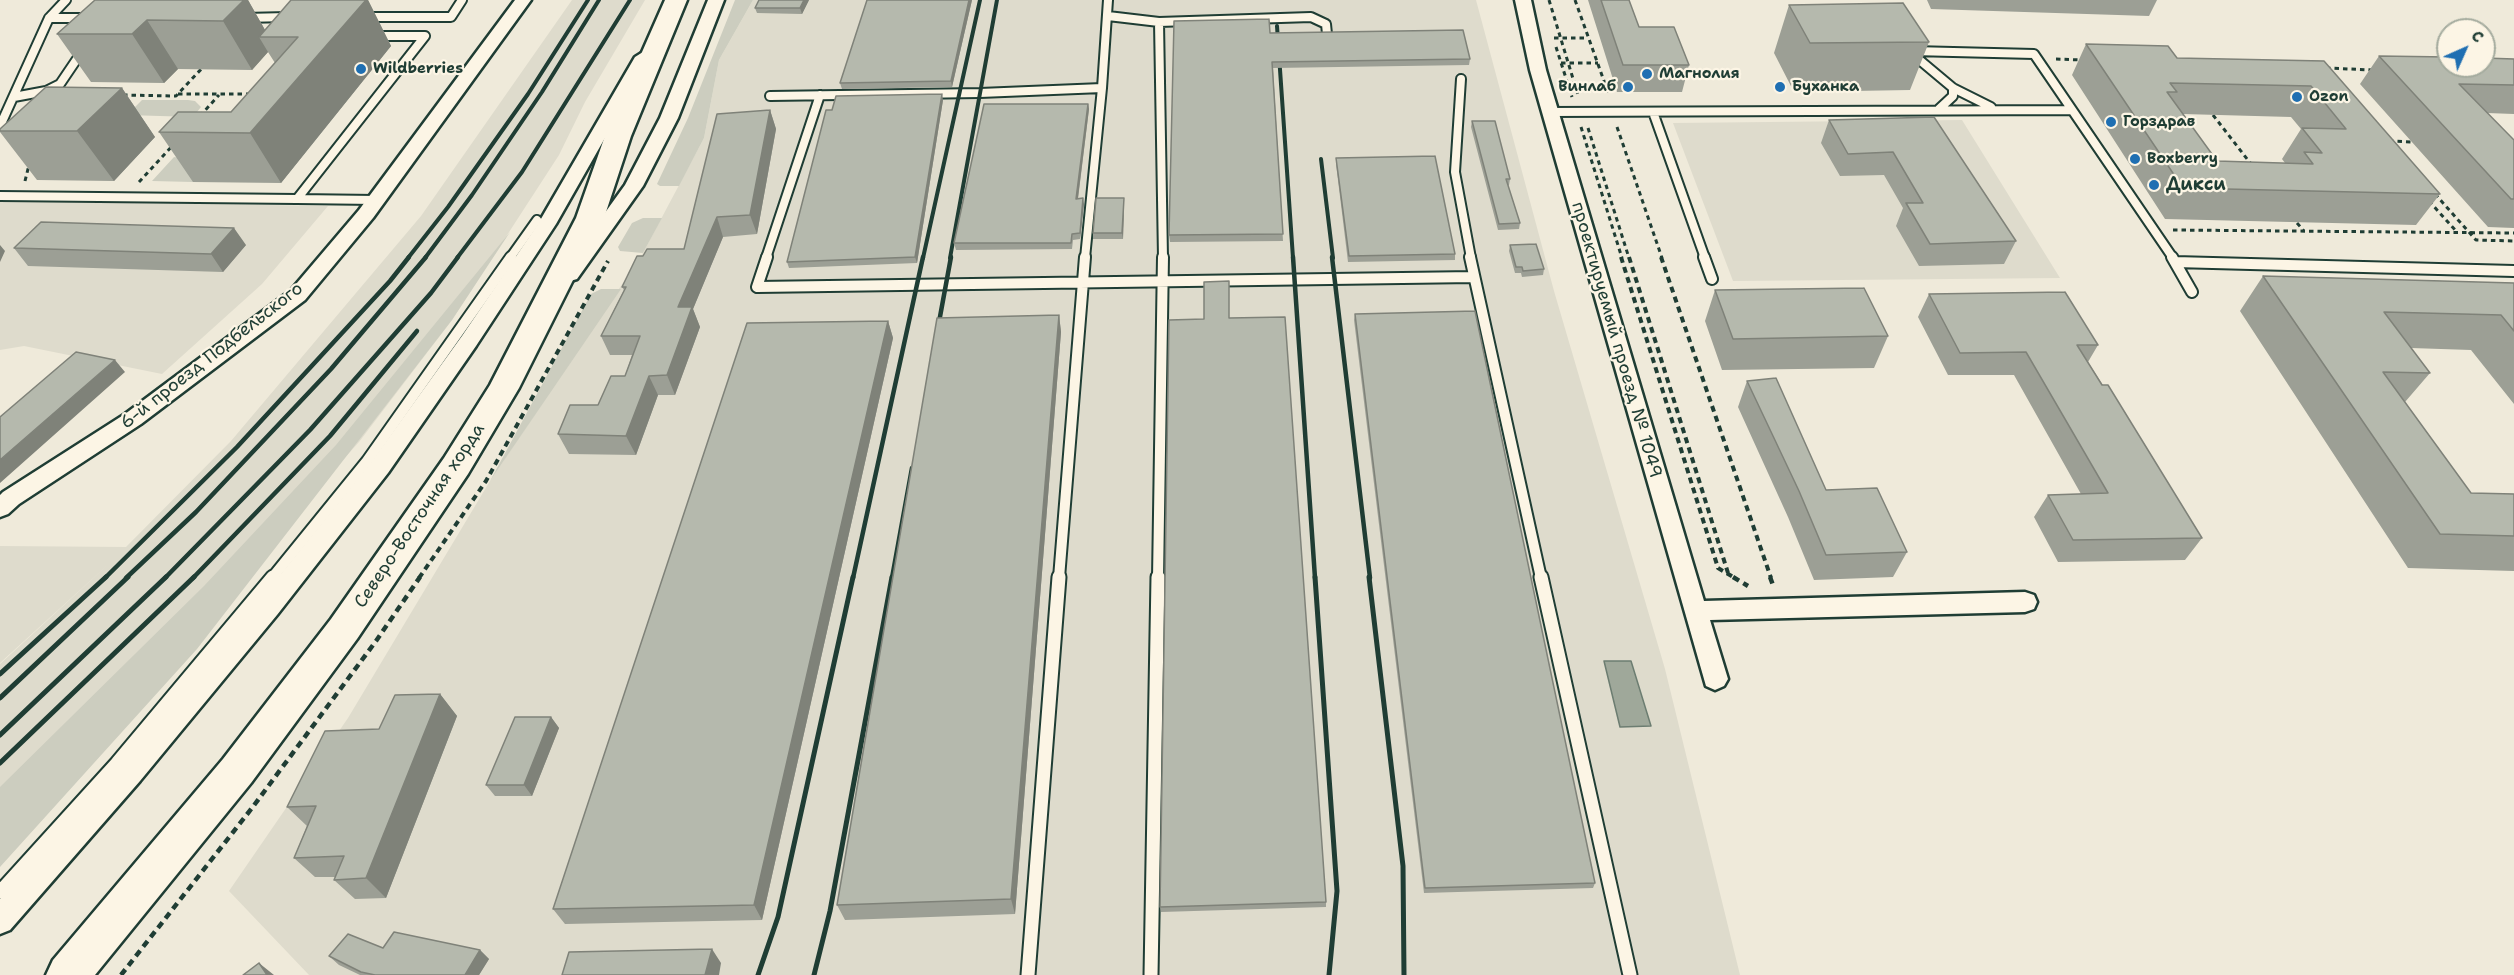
<!DOCTYPE html>
<meta charset="utf-8">
<style>
body{margin:0}
#map{position:relative;width:2514px;height:975px;overflow:hidden;background:#efeada;font-family:"Shantell Sans",sans-serif}
canvas{display:block}
.north{position:absolute;left:2436px;top:18px;width:60px;height:60px;box-sizing:border-box;background:#fcf5e5;border:2px solid #a4ab9e;border-radius:50%;rotate:45deg;font-size:16px;font-weight:700;line-height:24px;text-align:center;color:#1f3d34}
.north::after{content:'';display:block;margin:auto;width:21px;height:27px;background:#1f6fb2;clip-path:polygon(50% 0,100% 100%,50% 72%,0 100%)}
</style>
<div id="map">
<canvas width="2514" height="975"></canvas>
<div class="north">С</div>
</div>
<script>
const g = document.querySelector('canvas').getContext('2d');
g.lineJoin = 'round';
function fill(path, color) { g.fillStyle = color; g.fill(path, 'evenodd'); }
const toPath = rows => new Path2D(rows.map(r => 'M' + r).join(''));
function stroke(path, color, width, dash) { g.strokeStyle = color; g.lineWidth = width; g.lineCap = dash ? 'butt' : 'round'; g.setLineDash(dash || []); g.stroke(path); }
function label(font, color, halo, rows, align = 'center') {
  g.font = font + ' "Shantell Sans",sans-serif'; g.lineWidth = 4.5; g.setLineDash([]); g.textBaseline = 'middle'; g.strokeStyle = halo; g.fillStyle = color; for (const [text, x, y, turn = 0] of rows) {
    g.save(); g.translate(x, y); g.rotate((+turn || 0) * Math.PI / 180); g.textAlign = isNaN(turn) ? turn : align; if (halo) g.strokeText(text, 0, 0); g.fillText(text, 0, 0); g.restore();
  }
}
const built = toPath([
 [572,0,645,0,585,102,559,155,452,320,359,442,254,559,0,815,0,664,113,560,0,663,0,546,126,547,231,441,421,216],
 [753,0,1476,0,1554,291,1665,669,1740,975,309,975,229,891,348,718,490,481,643,253,704,138,719,60],
 [1962,120,2060,278,1733,281,1673,123],
 [0,201,328,206,262,284,162,374,24,346,0,350]
]);
const green = toPath([
 [735,0,753,0,719,60,704,138,679,186,660,186,657,184,688,118],
 [142,100,188,100,195,101,201,107,193,117,127,115],
 [174,157,210,163,193,182,152,181],
 [643,218,662,218,643,253,620,251,618,247,632,223],
 [510,232,452,320,197,649,0,867,0,787,204,586,336,445],
 [601,289,621,289,490,481,591,294]
]);
const water = toPath([
 [1604,661,1631,661,1651,726,1620,727,1604,661]
]);
const pathFar2 = toPath([
 [1549,0,1578,95],
 [1575,0,1609,95],
 [1554,38,1588,38],
 [1556,47,1572,97],
 [2056,59,2082,60],
 [1561,63,1598,63],
 [2326,68,2372,70],
 [1570,90,1607,90],
 [178,94,251,94],
 [123,95,176,96,205,65],
 [2213,115,2251,164],
 [200,116,219,95],
 [1581,127,1622,258],
 [1617,127,1662,258],
 [1588,128,1629,258],
 [2389,141,2412,142],
 [25,181,29,165],
 [139,182,173,145],
 [2435,194,2476,240,2514,241],
 [2429,201,2456,231],
 [2297,223,2304,231],
 [2173,230,2514,233]
]);
const pathFar1 = toPath([
 [1621,257,1718,568,1735,578],
 [1629,257,1728,573],
 [1661,257,1771,578],
 [419,578,486,481,608,261]
]);
const path = toPath([
 [1733,577,1748,586],
 [1770,577,1774,588],
 [121,975,252,808,376,641,420,577]
]);
const laneFar2 = toPath([
 [1108,16,1159,22,1311,17,1326,24,1327,34],
 [364,17,451,17,462,0],
 [49,18,87,18],
 [244,18,288,17],
 [1159,22,1163,258],
 [1913,51,2034,54,2173,258],
 [1910,52,1953,88,1991,107],
 [1461,79,1455,172,1471,258],
 [770,96,980,93,1102,88],
 [14,97,46,91,60,84,83,50],
 [1939,109,1953,96,1953,88],
 [1550,112,2072,110],
 [1653,112,1705,258],
 [0,126,49,18,66,0],
 [0,196,297,199,425,36,374,36],
 [297,199,376,200],
 [510,258,537,220],
 [766,258,820,95],
 [1085,258,1102,88,1108,0]
]);
const laneFar1 = toPath([
 [767,257,757,287,1474,277],
 [1470,257,1541,578],
 [1704,257,1712,279],
 [2172,257,2192,292],
 [2175,262,2514,271],
 [272,578,367,461,511,257],
 [1059,578,1085,257],
 [1158,578,1163,257]
]);
const lane = toPath([
 [1541,577,1630,975],
 [0,892,117,763,273,577],
 [1028,975,1059,577],
 [1151,975,1158,577]
]);
const street = toPath([
 [515,0,531,0,373,218,305,300,141,424,19,504,8,514,0,517,0,495,3,492,125,414,291,290,359,210,515,0],
 [708,0,724,0,678,118,643,186,577,279,570,281,563,279,560,275,625,185,660,118,708,0],
 [1515,0,1531,0,1546,70,1704,601,2025,592,2034,595,2037,602,2034,609,2025,612,1710,620,1728,679,1724,686,1715,690,1706,686,1530,70,1515,0],
 [643,52,651,57,556,224,476,346,388,473,277,615,140,781,10,930,0,934,0,899,122,765,259,601,372,461,462,336,538,224,635,57,643,52]
]);
const primary = toPath([
 [665,0,687,0,631,136,604,218,519,388,468,474,357,639,251,783,95,975,46,975,53,960,223,759,331,619,444,458,490,385,576,218,605,136,665,0]
]);
const railFar2 = toPath([
 [1277,26,1293,258],
 [1321,159,1333,258],
 [408,258,448,207,528,94,588,0],
 [425,258,472,195,542,92,599,0],
 [457,258,522,172,630,0],
 [923,258,980,0],
 [950,258,997,0]
]);
const railFar1 = toPath([
 [1293,257,1315,578],
 [1332,257,1370,578],
 [937,333,951,257],
 [105,578,237,447,390,281,409,257],
 [126,578,196,512,331,369,426,257],
 [165,578,310,430,431,293,458,257],
 [193,578,330,436,417,331],
 [853,578,923,257],
 [892,578,912,468]
]);
const rail = toPath([
 [1315,577,1337,891,1329,975],
 [1369,577,1403,866,1404,975],
 [0,674,106,577],
 [0,698,128,577],
 [0,735,166,577],
 [0,763,194,577],
 [758,975,778,917,853,577],
 [814,975,830,911,892,577]
]);
const wall = toPath([
 [95,0,248,0,265,30,291,0,368,0,391,46,281,183,193,182,159,132,231,112,275,63,268,52,252,70,178,69,164,83,91,82,57,34],
 [809,0,802,14,757,13,755,8],
 [867,0,972,0,952,87,842,89,840,83],
 [1588,0,1629,0,1639,27,1689,65,1682,92,1617,92],
 [1927,0,2157,0,2149,16,1931,9],
 [1789,5,1929,42,1910,90,1794,92,1774,53],
 [1270,33,1470,59,1469,65,1273,68,1283,241,1170,242,1169,235],
 [2086,44,2177,58,2324,61,2440,194,2416,225,2165,219,2072,75],
 [2183,114,2291,117,2301,129,2282,159,2285,163,2217,161],
 [2379,56,2514,59,2514,114,2487,113,2514,140,2514,228,2488,227,2360,84],
 [122,88,155,137,114,181,37,180,0,132,0,129],
 [943,100,917,263,789,268,787,262],
 [1088,104,1089,109,1078,199,1084,204,1080,239,1073,240,1072,249,956,250,954,243],
 [770,110,776,129,757,234,723,237,693,309,700,327,675,395,658,395,636,455,569,454,558,434,598,405,625,376,632,355,610,355,601,336,624,290,622,287,643,256,684,249],
 [1934,117,2016,241,2004,264,1919,266,1896,226,1903,208,1884,175,1840,176,1821,143,1829,120],
 [1472,121,1510,179,1509,185,1508,185,1520,223,1519,229,1498,230,1471,127],
 [1336,158,1455,254,1455,260,1348,262,1336,164],
 [1124,204,1123,239,1093,239,1093,233],
 [246,245,223,272,28,266,14,248],
 [1510,245,1544,269,1543,275,1522,277,1521,273,1515,273,1509,251],
 [2263,276,2514,283,2514,404,2471,350,2411,348,2430,373,2405,402,2471,493,2514,494,2514,571,2408,568,2240,311],
 [1715,290,1888,336,1874,368,1722,370,1705,321],
 [1929,294,2098,345,2088,362,2202,538,2185,560,2058,562,2034,517,2048,495,2081,494,2014,375,1948,375,1918,317],
 [1355,314,1595,883,1593,888,1424,893,1354,320],
 [1059,315,1061,332,1015,914,845,920,837,905],
 [1229,318,1326,902,1326,907,1161,912,1160,907],
 [888,321,893,338,762,920,565,924,553,909],
 [1747,381,1826,490,1907,552,1893,577,1814,580,1788,517,1738,407],
 [440,694,457,716,386,898,355,899,334,880,335,877,315,877,294,858,307,826,287,807,379,729],
 [551,717,559,728,532,796,495,796,486,785],
 [480,950,489,959,479,975,360,975,339,965,329,956]
]);
const shadedWall = toPath([
 [244,0,248,0,269,37,259,37,268,52,252,70,223,21],
 [366,0,368,0,391,46,281,183,250,133],
 [804,0,809,0,802,14,800,8],
 [969,0,972,0,952,87,951,81],
 [147,20,178,69,164,83,132,34],
 [122,88,155,137,114,181,77,131],
 [942,94,943,100,917,263,915,257],
 [1088,104,1089,109,1077,205,1076,199],
 [770,110,776,129,757,234,750,215],
 [1083,198,1084,204,1080,239,1080,233],
 [1124,198,1124,204,1123,239,1122,233],
 [717,217,723,237,693,309,700,327,675,395,667,375,678,307],
 [234,228,246,245,223,272,211,254],
 [0,245,5,251,0,262],
 [1059,315,1061,332,1015,914,1011,899],
 [888,321,893,338,762,920,754,905],
 [115,360,125,372,0,483,0,460],
 [649,376,658,395,636,455,626,436],
 [440,694,457,716,386,898,366,878],
 [551,717,559,728,532,796,524,785],
 [712,949,721,963,719,975,705,975],
 [480,950,489,959,479,975,465,975],
 [259,963,274,975,267,975]
]);
const building = toPath([
 [95,0,244,0,223,21,147,20,132,34,57,34,95,0],
 [291,0,366,0,250,133,159,132,178,112,231,112,298,37,259,37,291,0],
 [759,0,804,0,800,8,755,8,759,0],
 [867,0,969,0,951,81,840,83,867,0],
 [1601,0,1629,0,1639,27,1674,27,1689,65,1623,65,1601,0],
 [1903,3,1929,42,1810,43,1789,5,1903,3],
 [1269,19,1270,33,1463,30,1470,59,1272,62,1283,234,1169,235,1174,21,1269,19],
 [2086,44,2168,46,2177,58,2324,61,2440,194,2183,188,2086,44],
 [2170,83,2311,86,2346,129,2302,128,2322,153,2304,152,2313,164,2217,161,2167,92,2177,92,2170,83],
 [2379,56,2448,57,2448,66,2484,66,2484,58,2514,59,2514,85,2459,84,2514,140,2514,199,2511,199,2379,56],
 [46,87,122,88,77,131,0,131,0,129,46,87],
 [942,94,915,257,787,262,826,110,832,110,836,96,942,94],
 [984,104,1088,104,1076,199,1083,198,1080,233,1072,234,1071,243,954,243,984,104],
 [770,110,750,215,717,217,678,307,692,307,667,375,649,376,626,436,558,434,570,405,598,405,611,376,625,376,640,336,601,336,626,287,622,287,637,256,643,256,647,249,684,249,717,114,770,110],
 [1934,117,2016,241,1930,244,1906,203,1923,203,1893,152,1848,154,1829,120,1934,117],
 [1472,121,1495,121,1510,179,1506,179,1520,223,1499,224,1472,121],
 [1435,156,1455,254,1349,256,1336,158,1435,156],
 [1096,198,1124,198,1122,233,1093,233,1096,198],
 [41,222,234,228,211,254,14,248,41,222],
 [1536,244,1544,269,1523,271,1522,267,1516,267,1510,245,1536,244],
 [2263,276,2514,283,2514,331,2501,315,2384,312,2430,373,2383,372,2471,493,2514,494,2514,536,2440,534,2263,276],
 [1229,281,1229,318,1285,317,1326,902,1160,907,1169,320,1204,319,1204,282,1229,281],
 [1864,288,1888,336,1733,339,1715,290,1864,288],
 [2065,292,2098,345,2077,345,2102,385,2108,385,2202,538,2073,540,2048,495,2108,493,2026,352,1960,353,1929,294,2065,292],
 [1475,311,1595,883,1425,888,1355,314,1475,311],
 [1059,315,1011,899,837,905,937,318,1059,315],
 [888,321,754,905,553,909,747,323,888,321],
 [76,352,115,360,0,460,0,417,76,352],
 [1776,378,1826,490,1877,488,1907,552,1826,555,1799,491,1747,381,1776,378],
 [440,694,366,878,334,880,344,856,294,858,316,806,287,807,325,731,379,729,395,695,440,694],
 [515,717,551,717,524,785,486,785,515,717],
 [394,932,480,950,465,975,375,975,361,972,329,956,348,934,383,948,394,932],
 [712,949,705,975,562,975,569,952,712,949],
 [259,963,267,975,243,975,259,963]
]);
const markers = [
 [361,69,6,"#1f6fb2"],
 [1647,74,6,"#1f6fb2"],
 [1628,87,6,"#1f6fb2"],
 [1780,87,6,"#1f6fb2"],
 [2297,97,6,"#1f6fb2"],
 [2111,122,6,"#1f6fb2"],
 [2135,159,6,"#1f6fb2"],
 [2154,185,6,"#1f6fb2"]
];
const farPoinames = [
 ["Wildberries",373,69],
 ["Магнолия",1659,74],
 ["Винлаб",1616,87,"right"],
 ["Буханка",1792,87],
 ["Ozon",2309,97],
 ["Горздрав",2123,122],
 ["Boxberry",2147,159]
];
const poiNames = [
 ["Дикси",2166,185]
];
const streetNames = [
 ["проектируемый проезд № 1049",1616,340,74],
 ["6-й проезд Подбельского",212,356,-38],
 ["Северо-Восточная хорда",420,516,-56]
];
fill(built, '#dedbcc');
fill(green, '#cccdbf');
fill(water, '#9fa89a');
stroke(water, '#6c7d71', 1.5);
stroke(laneFar2, '#1f3d34', 12);
stroke(laneFar1, '#1f3d34', 14);
stroke(lane, '#1f3d34', 17);
stroke(street, '#1f3d34', 5);
stroke(primary, '#1f3d34', 5);
stroke(pathFar2, '#1f3d34', 3, [4.5, 4]);
stroke(pathFar1, '#1f3d34', 4, [6, 4.5]);
stroke(path, '#1f3d34', 4.5, [7, 5]);
stroke(laneFar2, '#fcf5e5', 8);
stroke(laneFar1, '#fcf5e5', 10);
stroke(lane, '#fcf5e5', 13);
fill(street, '#fcf5e5');
fill(primary, '#fcf5e5');
stroke(railFar2, '#1f3d34', 4);
stroke(railFar1, '#1f3d34', 4.5);
stroke(rail, '#1f3d34', 5);
fill(wall, '#9c9f95');
fill(shadedWall, '#7f8279');
fill(building, '#b5b9ad');
stroke(building, '#7f8279', 1.5);
for (const [x, y, r, color] of markers) { const dot = new Path2D(); dot.arc(x, y, r, 0, 2 * Math.PI); g.fillStyle = color; g.fill(dot); stroke(dot, '#fcf5e5', 2); }
label('bold 15px', '#1f3d34', '#fcf5e5', farPoinames, 'left');
label('bold 18px', '#1f3d34', '#fcf5e5', poiNames, 'left');
label('18px', '#1f3d34', '#fcf5e5', streetNames);
</script>
